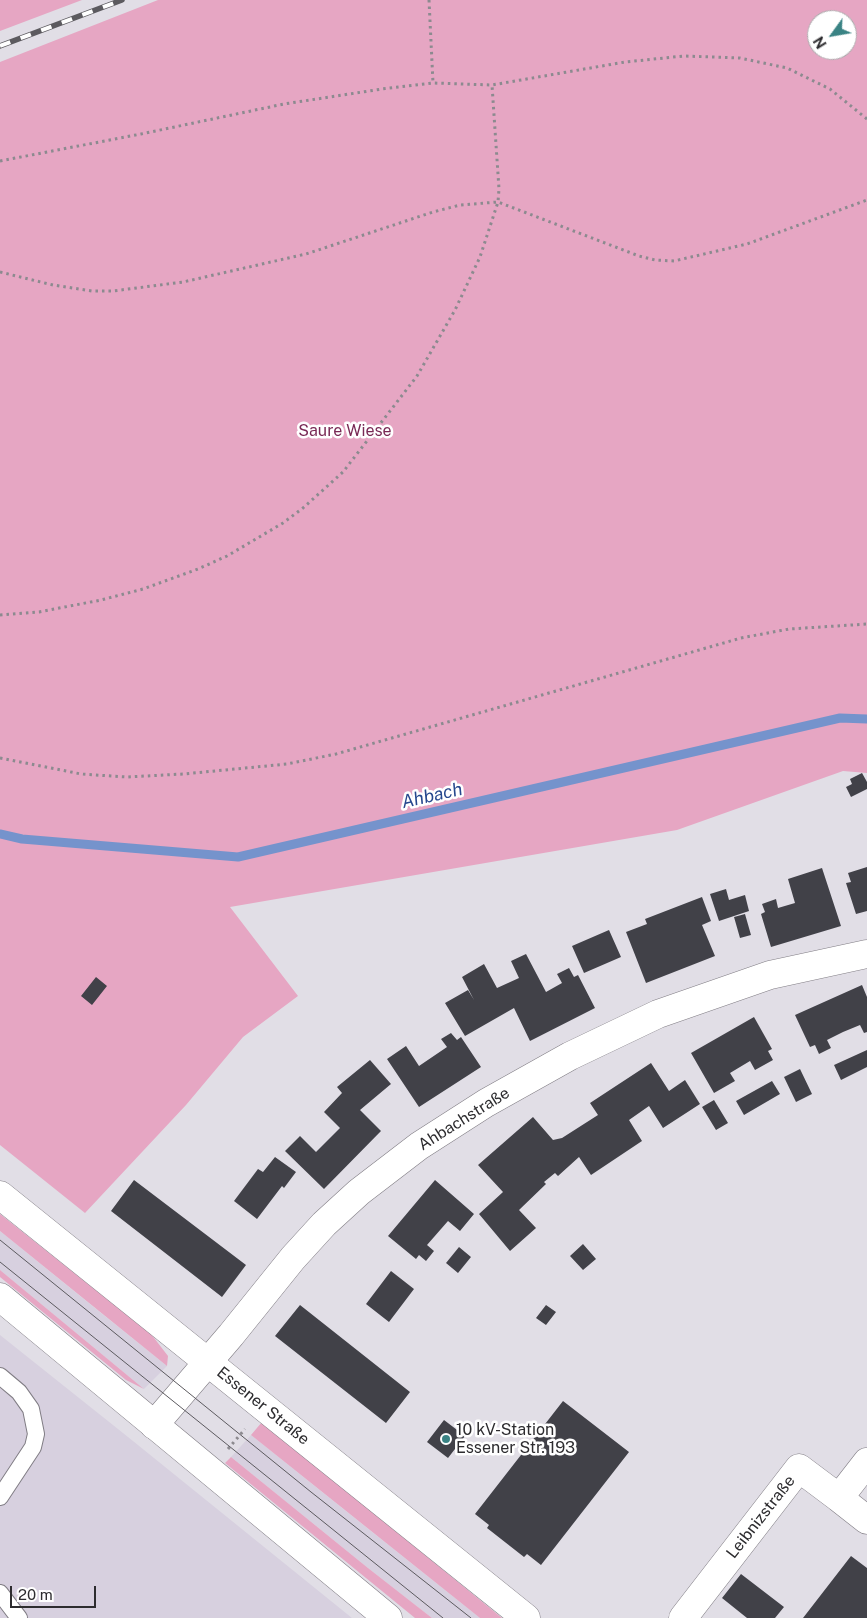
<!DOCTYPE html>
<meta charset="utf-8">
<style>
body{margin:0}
#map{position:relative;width:867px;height:1618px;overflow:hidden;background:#e1dee6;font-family:"Public Sans",sans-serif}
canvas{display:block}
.north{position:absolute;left:807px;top:10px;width:50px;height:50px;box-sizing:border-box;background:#fff;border:1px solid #ababac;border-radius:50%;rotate:238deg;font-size:14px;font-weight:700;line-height:20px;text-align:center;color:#2d2c2f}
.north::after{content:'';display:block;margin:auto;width:18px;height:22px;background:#3a8384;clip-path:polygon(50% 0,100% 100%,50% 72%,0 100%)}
.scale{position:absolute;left:10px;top:1586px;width:86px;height:22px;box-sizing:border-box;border:2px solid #2d2c2f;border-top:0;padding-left:6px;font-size:15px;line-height:18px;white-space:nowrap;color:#2d2c2f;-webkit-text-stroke:4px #fff;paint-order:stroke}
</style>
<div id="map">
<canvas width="867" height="1618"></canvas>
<div class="north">N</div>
<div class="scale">20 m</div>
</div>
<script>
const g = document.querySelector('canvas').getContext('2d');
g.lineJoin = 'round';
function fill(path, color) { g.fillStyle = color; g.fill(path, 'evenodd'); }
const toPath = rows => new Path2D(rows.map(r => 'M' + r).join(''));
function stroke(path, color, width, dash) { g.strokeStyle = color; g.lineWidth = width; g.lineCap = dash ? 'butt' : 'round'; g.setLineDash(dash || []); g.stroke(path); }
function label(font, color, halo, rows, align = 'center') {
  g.font = font + ' "Public Sans",sans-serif'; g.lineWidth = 5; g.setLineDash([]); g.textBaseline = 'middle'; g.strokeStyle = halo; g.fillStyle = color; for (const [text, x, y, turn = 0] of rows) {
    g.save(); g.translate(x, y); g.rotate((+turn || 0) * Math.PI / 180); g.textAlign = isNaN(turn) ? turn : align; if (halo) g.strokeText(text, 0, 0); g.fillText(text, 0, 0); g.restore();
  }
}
const built = toPath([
 [0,1231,96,1309,167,1366,144,1389,0,1270],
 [0,1335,128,1437,352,1618,0,1618],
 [251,1435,342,1508,480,1618,432,1618,368,1568,231,1457]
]);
const green = toPath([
 [0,0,82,0,0,31],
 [158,0,867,0,867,773,843,771,677,830,230,907,298,996,243,1037,186,1105,85,1213,0,1145,0,62],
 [817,20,847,20,847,50,817,50],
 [0,1214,151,1334,168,1356,167,1366,0,1231],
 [0,1270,144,1389,126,1380,0,1277],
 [262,1422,502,1618,480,1618,251,1435],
 [231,1457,368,1568,432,1618,415,1618,225,1463]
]);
const stream = toPath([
 [0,834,22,839,238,857,840,718,867,719]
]);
const building = toPath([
 [862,773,867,782,867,789,851,797,846,787,852,784,850,779],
 [867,867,867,911,856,914,846,883,851,882,848,873],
 [822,868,841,926,771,947,761,914,765,912,762,904,776,899,778,908,795,903,788,879],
 [726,889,729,900,745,895,749,911,719,921,710,894],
 [702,897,711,921,702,925,715,956,646,983,626,932,647,924,645,919],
 [745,914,751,935,740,938,734,917],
 [609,930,621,957,584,973,572,946],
 [526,954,546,992,562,983,557,974,569,968,574,977,578,975,595,1008,530,1041,514,1008,465,1036,445,1003,468,990,474,1000,462,977,484,964,497,988,519,978,511,961],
 [96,977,107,986,92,1005,81,996],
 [862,985,867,997,867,1032,864,1033,860,1025,843,1032,827,1040,831,1048,819,1054,815,1045,810,1047,795,1015],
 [754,1017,772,1049,768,1051,773,1060,755,1070,750,1061,730,1073,735,1081,714,1093,691,1053],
 [451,1033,457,1040,461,1037,481,1067,419,1107,387,1059,406,1046,419,1066,447,1047,441,1039],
 [867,1050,867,1067,841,1080,834,1065],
 [370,1060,391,1084,360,1110,381,1131,324,1189,285,1151,300,1136,316,1152,340,1128,324,1112,342,1093,337,1087],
 [651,1063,669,1091,685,1080,700,1104,663,1128,649,1106,629,1120,642,1141,591,1175,579,1157,558,1176,555,1173,544,1182,546,1184,519,1210,536,1228,510,1251,479,1214,503,1192,478,1165,533,1117,553,1140,562,1138,598,1115,590,1103],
 [800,1069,812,1094,796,1102,784,1077],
 [772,1081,780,1094,744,1115,736,1101],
 [714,1100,728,1123,716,1130,702,1107],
 [275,1157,296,1172,284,1188,282,1186,257,1219,234,1201,258,1169,263,1172],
 [134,1180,246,1265,222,1297,111,1211],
 [435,1180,474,1214,460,1231,448,1221,427,1245,434,1251,426,1261,419,1255,416,1259,388,1236],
 [583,1244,596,1259,583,1270,570,1256],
 [459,1247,471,1257,458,1273,446,1263],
 [391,1271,414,1289,389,1322,366,1304],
 [300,1305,410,1392,386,1423,275,1336],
 [546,1305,556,1312,546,1325,536,1318],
 [563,1401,629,1452,541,1565,527,1554,524,1557,487,1528,489,1525,475,1514],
 [444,1420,465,1436,448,1458,427,1442],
 [851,1556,867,1568,867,1618,803,1618],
 [741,1574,784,1607,775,1618,747,1618,722,1598]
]);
const path = toPath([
 [429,0,433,83],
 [0,161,141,134,284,104,382,89,433,83,492,85,625,62,684,56,740,58,787,68,830,89,867,119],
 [0,272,53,285,92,291,113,291,183,282,306,254,433,212,460,205,498,202,639,256,655,260,674,261,747,244,867,200],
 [0,615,39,612,101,600,143,589,198,569,227,556,283,523,303,508,343,472,417,376,455,310,480,257,498,202,499,189,492,85],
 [0,758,81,774,127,777,183,774,287,764,336,754,741,638,789,629,867,624],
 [228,1449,245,1429]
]);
const lane = toPath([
 [0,1376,19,1392,31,1409,36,1434,33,1447,0,1497],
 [0,1593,19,1618]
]);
const street = toPath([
 [154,1425,231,1335,293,1258,324,1224,359,1192,419,1146,486,1103,570,1056,658,1014,770,975,867,954],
 [839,1498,867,1520],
 [683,1618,799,1468,839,1498,867,1462]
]);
const secondary = toPath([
 [0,1195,526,1618],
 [0,1297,388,1618]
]);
const tram = toPath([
 [0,1240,311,1492,471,1618],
 [0,1262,443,1618]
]);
const rail = toPath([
 [0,46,122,0]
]);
const markers = [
 [446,1439,5,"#3a8384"]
];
const parkNames = [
 ["Saure Wiese",345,431]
];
const streetNames = [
 ["Ahbachstraße",464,1119,-32],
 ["Essener Straße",263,1406,39],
 ["Leibnizstraße",761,1517,-52]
];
const poiNames = [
 ["10 kV-Station",456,1430],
 ["Essener Str. 193",456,1448]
];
const waterNames = [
 ["Ahbach",432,796,-13]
];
fill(built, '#d7d0df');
fill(green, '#e6a6c3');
stroke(stream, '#7593cc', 9);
fill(building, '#414148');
stroke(lane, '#807d84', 18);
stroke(street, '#807d84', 29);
stroke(secondary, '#807d84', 29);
stroke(path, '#8c8a8f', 3, [2.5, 4]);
stroke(lane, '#fff', 16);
stroke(street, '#fff', 28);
stroke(secondary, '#fff', 28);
stroke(tram, '#5c5a5f', 1);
stroke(rail, '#5c5a5f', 5.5);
stroke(rail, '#fff', 4, [11]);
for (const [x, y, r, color] of markers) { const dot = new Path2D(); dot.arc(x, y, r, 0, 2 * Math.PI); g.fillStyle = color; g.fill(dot); stroke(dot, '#fff', 2); }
label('16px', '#792955', '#fff', parkNames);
label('16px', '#2d2c2f', '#fff', streetNames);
label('16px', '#2d2c2f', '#fff', poiNames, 'left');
label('italic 18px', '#26488e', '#fff', waterNames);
</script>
